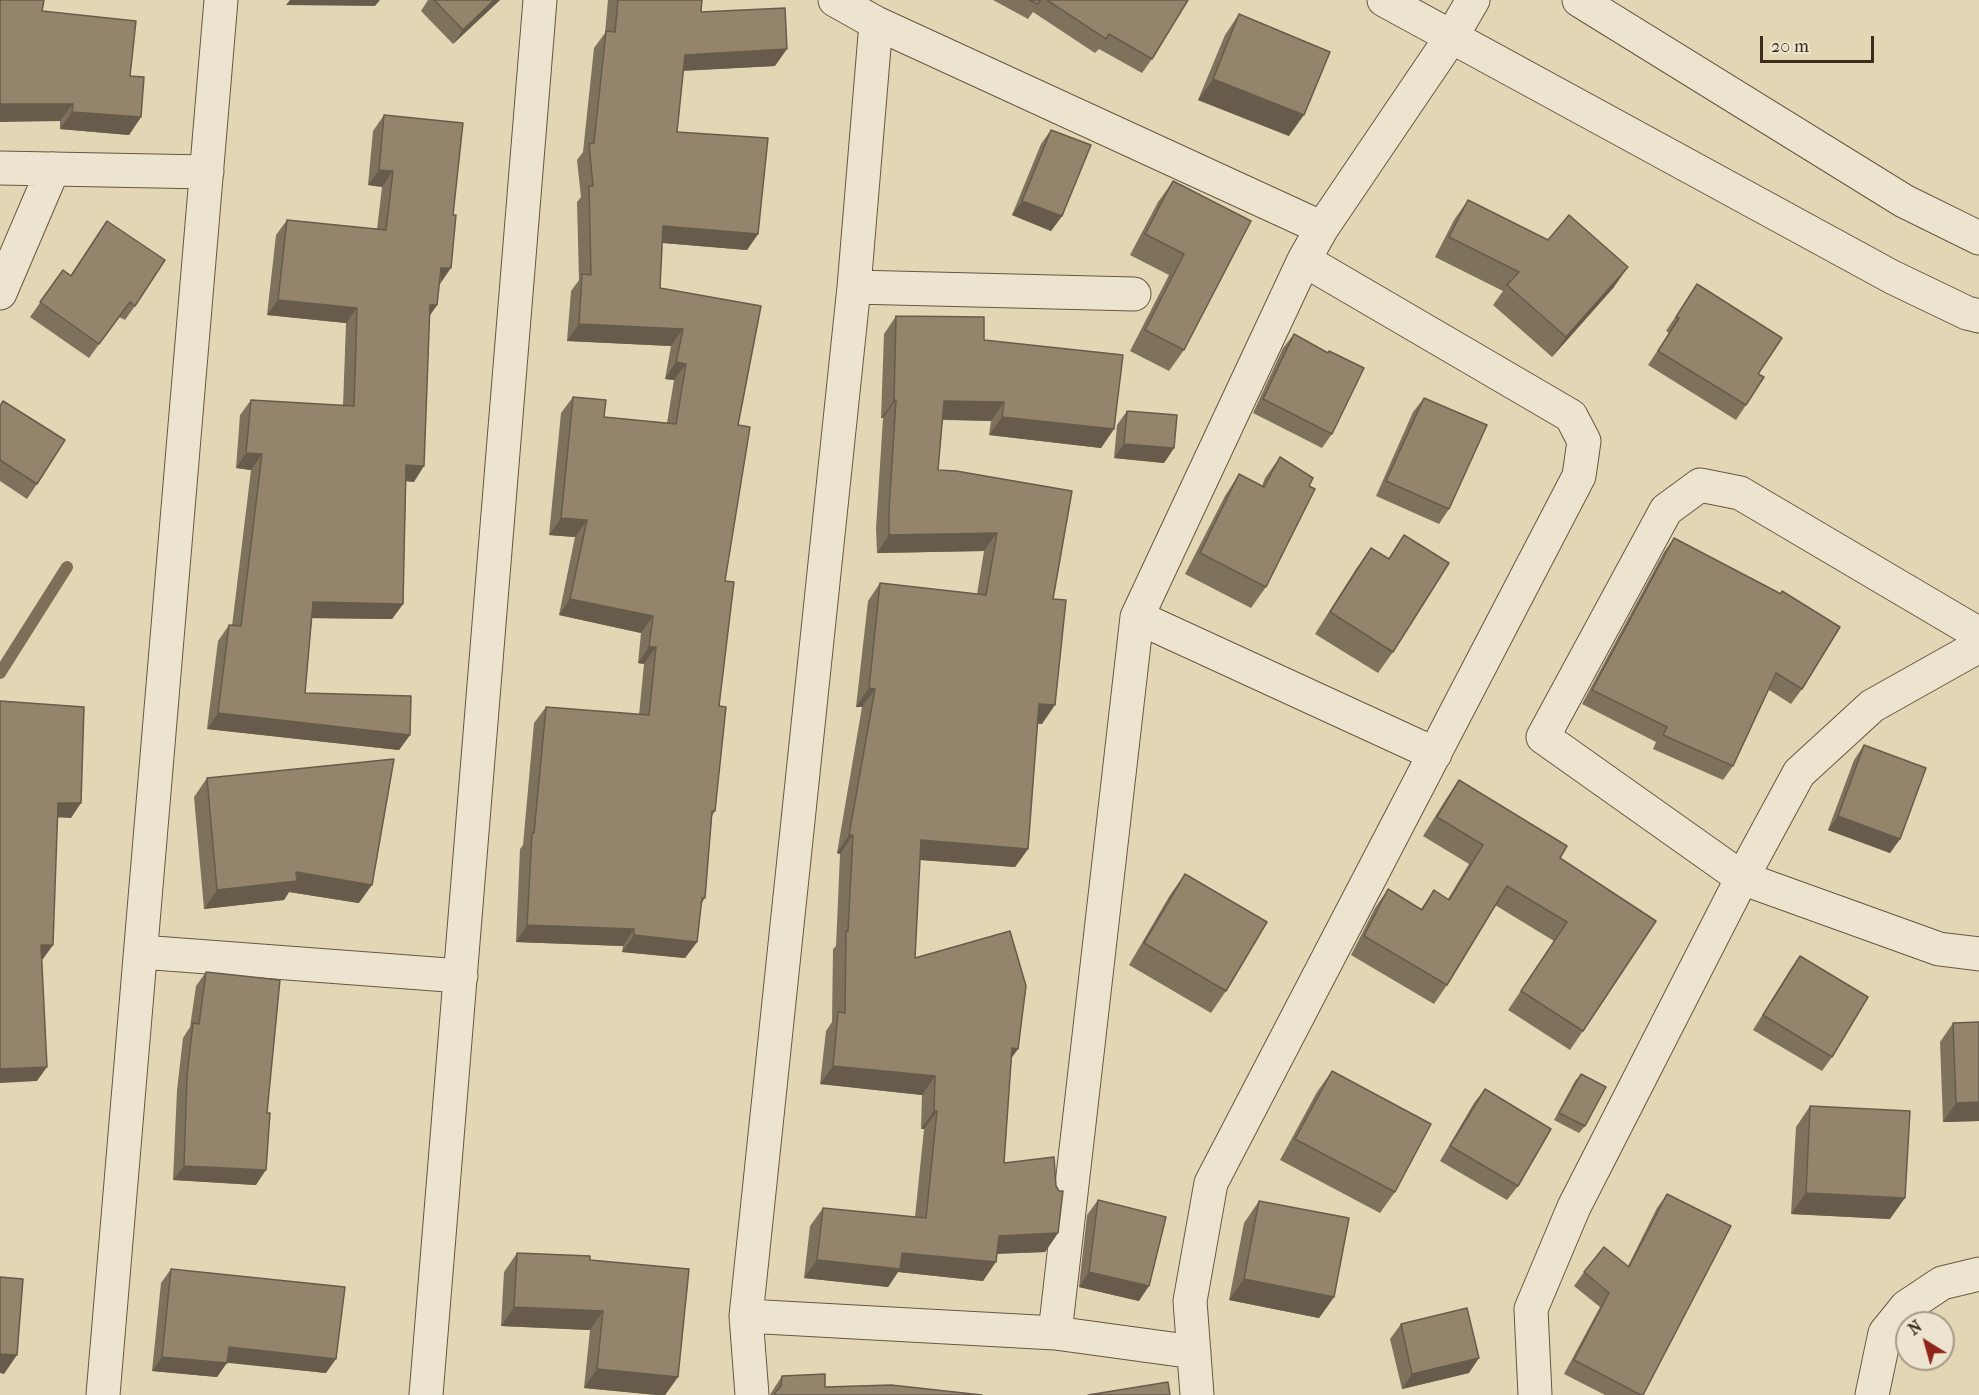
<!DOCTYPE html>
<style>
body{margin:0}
#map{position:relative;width:1979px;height:1395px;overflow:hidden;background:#e3d6b5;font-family:"IM FELL French Canon",serif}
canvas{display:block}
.north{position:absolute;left:1895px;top:1311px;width:60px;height:60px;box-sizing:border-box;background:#ede4cf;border:2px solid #a79a87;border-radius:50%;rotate:323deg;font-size:16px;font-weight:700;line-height:24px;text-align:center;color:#3d2b1b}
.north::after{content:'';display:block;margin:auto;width:21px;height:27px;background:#8f2418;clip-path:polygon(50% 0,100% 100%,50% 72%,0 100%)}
.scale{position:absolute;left:1760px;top:36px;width:114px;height:27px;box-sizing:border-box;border:3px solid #3d2b1b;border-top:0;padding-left:8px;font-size:18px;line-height:21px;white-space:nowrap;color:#3d2b1b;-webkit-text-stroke:4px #ede4cf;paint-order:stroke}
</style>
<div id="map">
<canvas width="1979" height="1395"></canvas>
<div class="north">N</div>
<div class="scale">20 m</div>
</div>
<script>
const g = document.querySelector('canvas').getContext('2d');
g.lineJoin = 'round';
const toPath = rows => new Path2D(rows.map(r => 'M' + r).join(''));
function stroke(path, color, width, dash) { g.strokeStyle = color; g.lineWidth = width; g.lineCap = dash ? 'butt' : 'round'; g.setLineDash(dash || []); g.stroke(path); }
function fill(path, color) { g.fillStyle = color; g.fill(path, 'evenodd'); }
const stream = toPath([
 [0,673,67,567]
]);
const minor = toPath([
 [835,0,876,23],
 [1384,0,1892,277,1967,313,1979,316],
 [1579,0,1904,201,1979,238],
 [0,168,207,172],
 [854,287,1134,294],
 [0,293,53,169],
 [1137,617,1435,754],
 [1979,634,1740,493,1700,485,1666,510,1543,737,1742,878,1939,949,1979,954],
 [141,952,461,976],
 [746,1316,1055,1333,1137,617,1304,260],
 [1055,1333,1194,1352],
 [103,1395,221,0],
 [426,1395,540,0],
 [752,1395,746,1316,854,287,876,23,1322,228],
 [1197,1395,1190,1301,1211,1183,1579,476,1584,441,1571,416,1304,260,1322,228,1452,36,1473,0],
 [1535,1395,1531,1309,1574,1207,1742,878,1799,773,1872,706,1979,646],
 [1872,1395,1885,1333,1906,1307,1942,1283,1979,1274]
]);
const wall = toPath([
 [428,0,500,0,453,44,421,11],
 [608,0,702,0,701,12,775,66,683,71,677,132,758,234,747,250,662,243,660,288,738,425,725,581,715,811,712,816,705,898,701,904,697,942,685,958,622,952,623,946,516,942,520,849,523,845,534,723,546,707,639,715,644,664,638,663,641,633,559,615,575,537,549,535,561,413,573,397,604,417,667,423,674,380,665,379,671,346,567,341,571,291,579,280,577,202,581,197,577,160,583,152,594,48,605,33],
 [993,0,1188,0,1152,59,1142,73,1099,49,1095,53,1033,12,1028,19],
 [42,11,130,76,141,117,129,135,60,129,60,121],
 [1239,14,1289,136,1198,100,1225,35],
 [384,115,439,284,437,305,430,315,414,482,406,481,403,604,392,619,312,618,305,693,410,735,399,750,207,729,218,641,229,625,232,626,251,470,236,468,240,415,251,400,343,406,346,323,267,315,276,235,287,220,377,229,382,187,368,185,373,131],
 [1051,130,1062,216,1051,231,1012,215,1041,144],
 [1173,181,1251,221,1184,350,1169,371,1130,351,1169,275,1130,255,1158,202],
 [1468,200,1614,287,1552,357,1493,305,1503,291,1435,257,1454,220],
 [107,221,135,306,125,320,119,317,89,358,30,317,63,270,71,275],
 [1697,284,1758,374,1746,405,1736,420,1648,365,1669,333,1666,331],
 [896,316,984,340,1114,429,1101,448,989,435,991,421,942,420,938,470,956,471,1053,599,1042,724,1037,723,1028,849,1015,867,920,860,915,958,1018,1049,1011,1058,1004,1163,1058,1233,1045,1252,997,1254,983,1281,898,1272,888,1287,804,1278,810,1226,823,1208,915,1217,924,1129,921,1129,922,1095,820,1084,826,1031,832,1022,833,949,836,946,840,854,837,853,862,707,856,707,868,601,880,583,977,594,984,551,877,553,876,528,883,418,881,418,884,334],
 [1294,334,1328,353,1332,434,1322,448,1253,413,1283,348],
 [1424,398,1449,509,1439,524,1376,496,1413,412],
 [0,406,37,484,27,499,0,481],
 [1127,411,1174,448,1164,463,1114,458,1117,425],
 [1280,457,1266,587,1251,608,1185,574,1225,496,1239,474,1262,486,1265,478],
 [1404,535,1393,652,1378,673,1315,634,1356,569,1371,548,1388,559],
 [1674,538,1802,689,1791,704,1769,690,1733,766,1723,780,1653,749,1656,742,1582,704,1664,552],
 [1864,745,1900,839,1890,853,1828,830,1854,760],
 [207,778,359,903,289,892,284,900,204,909,194,797],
 [1459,780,1560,858,1583,1031,1570,1050,1508,1010,1554,941,1495,905,1447,985,1434,1004,1351,955,1375,908,1388,889,1421,909,1434,890,1448,899,1469,864,1423,836,1446,799],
 [1185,874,1226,991,1211,1013,1129,965,1170,895],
 [1800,956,1832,1057,1822,1071,1753,1030,1790,970],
 [206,972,256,1185,173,1180,177,1090,183,1038,190,1027,196,986],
 [1953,1023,1979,1121,1943,1122,1940,1042],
 [1332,1071,1395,1192,1380,1213,1280,1160,1317,1092],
 [1581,1074,1585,1126,1579,1133,1554,1120,1575,1081],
 [1485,1089,1518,1186,1507,1200,1440,1161,1474,1103],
 [1810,1106,1890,1219,1791,1214,1796,1127],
 [1667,1194,1643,1395,1605,1395,1564,1374,1600,1307,1574,1286,1584,1272,1628,1266,1657,1208],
 [1098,1200,1139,1301,1079,1287,1087,1215],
 [1259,1201,1334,1297,1319,1318,1229,1300,1244,1223],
 [517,1253,590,1260,678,1377,665,1395,657,1395,584,1388,590,1330,501,1326,504,1272],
 [171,1269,326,1373,227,1362,217,1377,152,1371,161,1283],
 [1401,1324,1469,1373,1402,1389,1390,1339],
 [782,1376,825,1387,982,1395,770,1395,771,1393]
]);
const shadedWall = toPath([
 [290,0,380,0,375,6,286,5],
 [494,0,500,0,453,44,463,30],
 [787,49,775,66,674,71,685,55],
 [1213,79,1304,115,1289,136,1198,100],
 [0,104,73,104,60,121,0,122],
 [72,112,141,117,129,135,60,129],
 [379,170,393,171,382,187,368,185],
 [1022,201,1062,216,1051,231,1012,215],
 [663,226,758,234,747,250,652,242],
 [1628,267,1614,287,1552,357,1566,337],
 [441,268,451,268,440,284],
 [278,300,357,308,346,323,267,315],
 [430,305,437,305,426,321],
 [579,324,683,329,671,346,567,341],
 [676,362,686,364,674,380,665,379],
 [894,400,896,400,883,418,881,418],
 [944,401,1004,402,991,421,931,419],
 [1002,417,1114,429,1101,448,989,435],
 [1124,444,1174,448,1164,463,1114,458],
 [246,453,262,454,251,470,236,468],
 [406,465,424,466,414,482,395,480],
 [561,518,587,520,575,537,549,535],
 [997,533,984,551,877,553,889,535],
 [570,599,653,616,641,633,559,615],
 [313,602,403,604,392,619,303,618],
 [649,647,656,647,644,664,638,663],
 [869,688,875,689,862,707,856,707],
 [1039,704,1055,705,1042,724,1026,722],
 [218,713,410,735,399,750,207,729],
 [58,803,81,803,71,818,48,817],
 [1838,816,1900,839,1890,853,1828,830],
 [849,835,853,835,840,854,837,853],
 [921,840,1028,849,1015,867,908,859],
 [296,872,372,885,359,903,289,892,284,900,204,909,217,890],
 [527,925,634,929,623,946,516,942],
 [634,935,697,942,685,958,622,952],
 [41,945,53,945,43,959,31,959],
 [1012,1048,1018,1049,1005,1067],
 [833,1066,935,1076,922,1095,820,1084],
 [47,1067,37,1081,0,1083,0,1069],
 [1979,1102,1979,1121,1943,1122,1956,1103],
 [934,1111,937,1111,924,1129,921,1129],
 [184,1166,266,1170,256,1185,173,1180],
 [1806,1193,1905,1198,1890,1219,1791,1214],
 [1058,1233,1045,1252,986,1254,999,1236],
 [902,1253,996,1262,983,1281,898,1272,888,1287,804,1278,817,1260],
 [1089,1272,1149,1286,1139,1301,1079,1287],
 [1244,1279,1334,1297,1319,1318,1229,1300],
 [514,1307,603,1311,590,1330,501,1326],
 [229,1347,336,1359,326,1373,219,1362],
 [0,1354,17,1355,4,1374,0,1373],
 [162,1357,227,1363,217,1377,152,1371],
 [1479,1358,1469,1373,1402,1389,1412,1374],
 [597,1369,678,1377,665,1395,657,1395,584,1388]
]);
const building = toPath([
 [0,0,44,0,42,11,136,21,130,76,144,77,141,117,72,112,73,104,0,104,0,0],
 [434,0,494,0,463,30,434,0],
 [618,0,702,0,701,12,785,8,787,49,685,55,677,132,768,138,758,234,663,226,660,288,761,306,738,425,750,427,725,581,734,582,719,706,726,707,715,811,712,811,705,898,702,898,697,942,634,935,634,929,527,925,532,833,534,833,546,707,649,715,656,647,649,647,653,616,570,599,587,520,561,518,573,397,606,400,604,417,676,424,686,364,676,362,683,329,579,324,582,274,591,275,589,186,593,186,589,144,594,143,606,31,615,32,618,0],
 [1029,0,1040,0,1038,4,1029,0],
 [1047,0,1188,0,1152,59,1109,34,1106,39,1047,0],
 [1239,14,1330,52,1304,115,1213,79,1239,14],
 [384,115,463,123,453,215,456,215,451,268,441,268,437,305,430,305,424,466,406,465,403,604,313,602,305,693,411,696,410,735,218,713,229,625,241,626,262,454,246,453,251,400,354,406,357,308,278,300,287,220,386,230,393,171,379,170,384,115],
 [1051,130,1091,145,1062,216,1022,201,1051,130],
 [1173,181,1251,221,1184,350,1145,330,1184,254,1145,234,1173,181],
 [1468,200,1548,240,1569,215,1628,267,1566,337,1507,285,1519,272,1449,237,1468,200],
 [107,221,165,260,135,306,130,302,99,344,40,302,63,270,71,276,107,221],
 [1697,284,1782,338,1758,374,1764,377,1746,405,1658,351,1679,318,1676,317,1697,284],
 [896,316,984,317,984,340,1123,355,1114,429,1002,417,1004,402,944,401,938,470,956,471,1072,491,1053,599,1066,600,1055,705,1039,704,1028,849,921,840,915,958,1010,931,1026,986,1018,1049,1012,1048,1004,1163,1054,1157,1056,1186,1059,1191,1063,1191,1058,1233,999,1236,996,1262,902,1253,900,1269,817,1260,823,1208,926,1218,937,1111,934,1111,935,1076,833,1066,838,1012,845,1013,846,931,848,931,853,835,849,835,875,689,869,688,880,583,986,595,997,533,889,535,889,510,896,400,894,400,896,316],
 [1294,334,1328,353,1329,351,1364,368,1332,434,1263,399,1294,334],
 [1424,398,1487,425,1449,509,1386,481,1424,398],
 [3,401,65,440,37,484,0,460,0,406,3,401],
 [1127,411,1177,415,1174,448,1124,444,1127,411],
 [1280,457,1313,478,1309,486,1315,489,1266,587,1200,553,1239,474,1264,487,1280,457],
 [1404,535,1449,563,1393,652,1330,612,1371,548,1389,559,1404,535],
 [1674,538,1781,594,1782,591,1840,627,1802,689,1776,673,1733,766,1663,735,1667,727,1592,690,1674,538],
 [0,701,84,707,81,803,58,803,53,945,41,945,47,1067,0,1069,0,701],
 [1864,745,1926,768,1900,839,1838,816,1864,745],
 [394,759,372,885,296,872,297,881,217,890,207,778,394,759],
 [1459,780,1567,846,1560,858,1656,921,1583,1031,1521,991,1567,922,1507,886,1447,985,1364,936,1388,889,1422,910,1434,890,1449,900,1483,845,1437,817,1459,780],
 [1185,874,1267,922,1226,991,1144,943,1185,874],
 [1800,956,1868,997,1832,1057,1763,1015,1800,956],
 [206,972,280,980,267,1113,270,1113,266,1170,184,1166,187,1076,193,1023,199,1024,206,972],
 [1979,1022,1979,1102,1956,1103,1953,1023,1979,1022],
 [1332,1071,1431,1124,1395,1192,1295,1139,1332,1071],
 [1581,1074,1606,1087,1585,1126,1559,1113,1581,1074],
 [1485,1089,1551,1129,1518,1186,1450,1146,1485,1089],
 [1810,1106,1910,1111,1905,1198,1806,1193,1810,1106],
 [1667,1194,1731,1226,1643,1395,1641,1395,1574,1360,1609,1293,1584,1272,1604,1247,1629,1267,1667,1194],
 [1098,1200,1166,1217,1149,1286,1089,1272,1098,1200],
 [1259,1201,1349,1218,1334,1297,1244,1279,1259,1201],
 [517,1253,590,1256,590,1260,689,1269,678,1377,597,1369,603,1311,514,1307,517,1253],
 [171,1269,345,1287,336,1359,229,1347,227,1363,162,1357,171,1269],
 [0,1277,23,1279,17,1355,0,1354,0,1277],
 [1467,1308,1479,1358,1412,1374,1401,1324,1467,1308],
 [825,1374,825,1387,891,1385,982,1395,775,1395,775,1393,781,1386,782,1376,825,1374],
 [1168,1382,1170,1395,1088,1395,1168,1382]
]);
stroke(stream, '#7f6f58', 12);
stroke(minor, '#665642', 35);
stroke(minor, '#ede4cf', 33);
fill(wall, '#7e725c');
fill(shadedWall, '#675c4b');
fill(building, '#93846b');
stroke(building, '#675c4b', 1.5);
</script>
